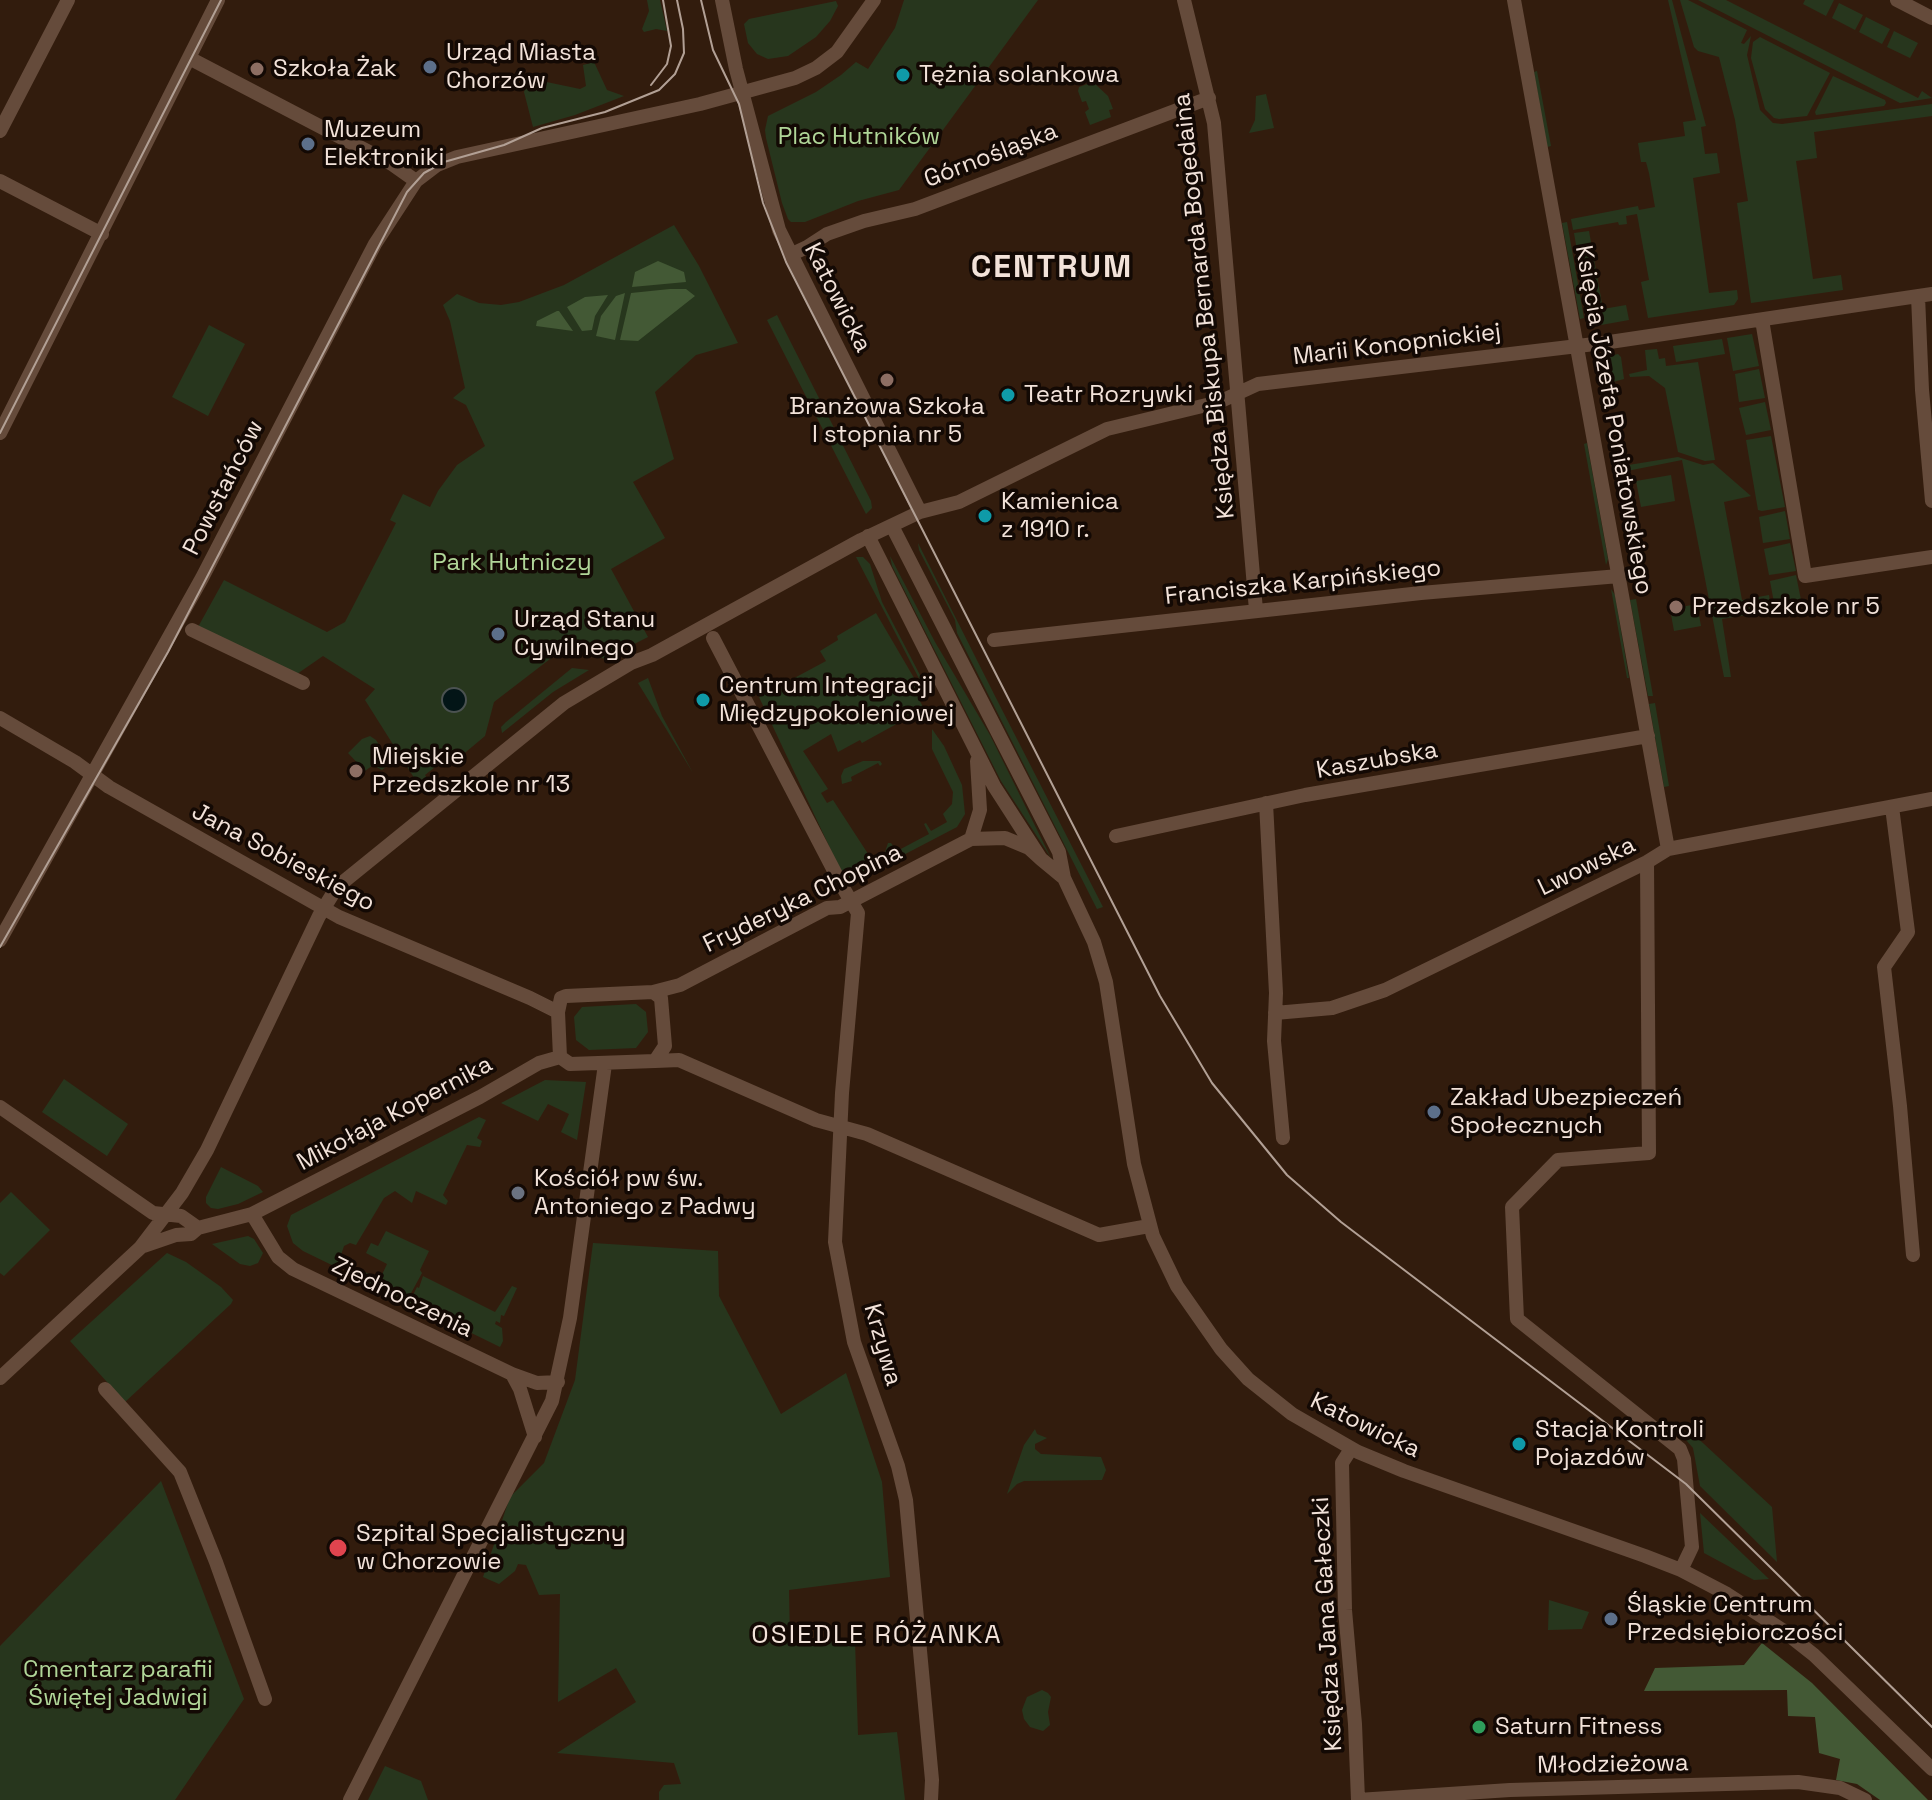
<!DOCTYPE html>
<meta charset="utf-8">
<style>
body{margin:0}
canvas{display:block;background:#321c0d}
</style>
<canvas width="1932" height="1800"></canvas>
<script>
const g = document.querySelector('canvas').getContext('2d');
g.lineJoin = 'round';
function fill(path, color) { g.fillStyle = color; g.fill(path, 'evenodd'); }
const toPath = rows => new Path2D(rows.map(r => 'M' + r).join(''));
function stroke(path, color, width, dash) { g.strokeStyle = color; g.lineWidth = width; g.lineCap = dash ? 'butt' : 'round'; g.setLineDash(dash || []); g.stroke(path); }
function label(font, color, halo, rows, align = 'center') {
  g.font = font + ' "Space Grotesk",sans-serif'; g.lineWidth = 7; g.setLineDash([]); g.textBaseline = 'middle'; g.strokeStyle = halo; g.fillStyle = color; for (const [text, x, y, turn = 0] of rows) {
    g.save(); g.translate(x, y); g.rotate((+turn || 0) * Math.PI / 180); g.textAlign = isNaN(turn) ? turn : align; if (halo) g.strokeText(text, 0, 0); g.fillText(text, 0, 0); g.restore();
  }
}
const green = toPath([
 [647,0,660,0,667,31,656,29,644,32,642,29,649,11],
 [904,0,1038,0,899,190,858,201,805,222,791,222,788,219,782,203,766,138,765,130,768,116,816,92,841,75,856,62,868,69,895,28],
 [1668,0,1672,0,1706,126,1701,127,1705,154,1717,153,1720,173,1693,178,1709,293,1737,290,1738,299,1734,305,1648,318,1641,282,1649,280,1637,214,1626,216,1627,224,1619,225,1618,222,1573,230,1571,219,1638,206,1639,210,1655,207,1649,173,1646,162,1641,162,1638,143,1685,136,1683,122,1696,120],
 [1680,0,1688,0,1747,30,1741,43,1744,44,1751,36,1747,55,1760,110,1773,123,1782,124,1932,104,1932,116,1814,132,1817,158,1796,161,1813,279,1841,275,1843,290,1751,303,1737,203,1748,201,1735,120,1719,57,1698,51,1694,47],
 [1698,0,1726,0,1918,98,1922,91,1932,98,1900,103],
 [1805,0,1834,0,1826,16,1803,4],
 [836,1,838,6,830,21,816,37,788,56,768,59,757,54,748,43,744,24,749,19],
 [1839,3,1863,15,1855,30,1832,18],
 [1866,17,1890,29,1882,44,1859,32],
 [1894,31,1918,43,1910,58,1887,47],
 [1760,37,1830,73,1807,116,1779,119,1774,118,1765,109,1751,58,1753,42],
 [594,62,607,90,624,96,575,115,533,127,524,92,528,80,533,77,537,80,580,89,586,86,583,65],
 [1537,71,1551,146,1547,147,1534,72],
 [1833,76,1885,100,1886,103,1884,106,1816,115,1815,112],
 [1093,82,1108,96,1113,109,1109,110,1111,117,1090,125,1085,112,1089,109,1086,101,1082,102,1078,91,1079,87],
 [1266,94,1274,128,1249,133,1255,120,1256,96],
 [1567,222,1584,318,1580,319,1562,223],
 [674,225,699,266,738,343,696,355,655,392,674,459,633,482,665,538,611,569,648,637,605,659,573,649,563,649,494,702,485,736,454,762,449,756,425,775,430,783,423,792,365,700,375,689,323,656,297,674,198,627,224,580,327,632,345,622,396,523,390,520,403,494,430,507,438,491,457,465,485,446,466,405,453,398,465,388,450,321,443,305,457,294,479,303,501,305,519,302,564,285],
 [1589,231,1603,309,1626,305,1629,320,1590,327,1574,233],
 [777,315,871,501,872,508,866,514,767,320],
 [209,325,245,344,208,416,172,397],
 [1752,334,1759,366,1733,371,1727,338],
 [1722,339,1725,354,1676,362,1673,346],
 [1657,349,1659,359,1665,358,1666,366,1698,362,1715,460,1705,461,1678,452,1665,388,1649,376,1630,377,1629,374,1647,370,1645,350],
 [1618,354,1621,357,1624,379,1602,385,1598,359],
 [1759,369,1765,398,1739,402,1735,374],
 [1765,402,1771,430,1746,435,1739,408],
 [1771,436,1785,507,1762,511,1758,510,1746,440],
 [1587,443,1608,559,1606,565,1584,444],
 [1678,457,1703,465,1713,463,1751,496,1724,502,1742,600,1769,595,1771,611,1722,619,1731,677,1724,677,1682,460,1617,473,1616,467],
 [1671,475,1675,501,1641,507,1636,481],
 [1785,511,1790,539,1763,543,1759,517],
 [918,543,996,698,1103,907,1097,909,957,633,955,620,919,550],
 [1790,543,1796,571,1769,575,1764,549],
 [890,556,935,642,990,735,1051,858,1001,781,892,566],
 [856,557,863,557,870,564,882,602,921,677,926,692],
 [1796,575,1801,600,1799,604,1775,608,1770,581],
 [1611,589,1615,595,1629,678,1627,678],
 [1636,599,1653,696,1648,696,1630,600],
 [1697,604,1701,626,1674,631,1670,609],
 [876,613,917,683,916,693,923,707,911,716,862,743,860,740,838,752,831,734,803,751,828,789,821,793,827,803,833,800,872,860,865,875,855,880,845,880,759,697,826,661,820,651,838,640,837,636],
 [572,668,589,670,553,692,502,733,501,727,506,722],
 [648,678,662,716,693,773,638,683],
 [1655,703,1669,786,1664,787,1649,704],
 [932,729,944,746,962,785,965,814,957,827,890,862,885,852,888,843,891,843,897,851,929,834,924,824,926,823,931,831,947,822,943,814,952,804,953,792,932,749],
 [370,736,376,740,391,763,382,770,373,765,365,771,348,753,362,739],
 [863,761,880,761,882,764,880,766,878,763,851,777,852,781,842,784,841,776,844,769],
 [636,1004,646,1012,648,1032,636,1048,589,1050,576,1040,574,1017,582,1007],
 [64,1079,128,1124,107,1156,42,1112],
 [545,1080,586,1082,577,1140,561,1132,569,1114,548,1104,538,1121,501,1103],
 [479,1117,486,1120,477,1138,482,1141,480,1147,467,1145,443,1195,448,1201,446,1205,416,1191,412,1203,395,1191,384,1198,356,1245,350,1243,344,1246,341,1255,347,1258,340,1269,303,1251,293,1243,287,1226,291,1215],
 [221,1167,258,1186,263,1192,238,1204,218,1209,211,1208,206,1203,206,1197],
 [11,1192,50,1230,4,1276,0,1273,0,1203],
 [386,1231,429,1251,420,1270,422,1273,410,1295,412,1297,417,1287,419,1288,423,1276,495,1312,512,1286,517,1288,504,1316,501,1315,500,1323,496,1321,495,1324,502,1328,503,1341,500,1347,355,1276,358,1269,380,1279,387,1264,366,1253,371,1243,378,1246],
 [248,1236,254,1239,263,1253,258,1263,250,1266,240,1264,212,1244],
 [593,1243,718,1251,719,1296,781,1414,846,1373,882,1482,890,1577,789,1590,790,1641,855,1641,858,1735,897,1732,905,1800,659,1800,659,1792,664,1785,681,1784,674,1763,557,1753,636,1702,616,1668,558,1702,560,1594,539,1595,526,1565,518,1564,515,1571,499,1584,483,1577,510,1497,544,1463,575,1380],
 [167,1253,186,1262,221,1287,233,1300,231,1304,125,1402,70,1341],
 [1035,1429,1037,1434,1047,1438,1035,1444,1035,1449,1041,1454,1101,1457,1106,1470,1102,1480,1024,1481,1017,1484,1007,1494,1024,1445],
 [1690,1431,1772,1507,1777,1562,1700,1486,1693,1448,1686,1440],
 [161,1481,244,1699,175,1800,0,1800,0,1646],
 [1700,1513,1769,1579,1754,1580,1704,1553],
 [1549,1600,1589,1612,1582,1629,1548,1630],
 [1042,1690,1048,1693,1051,1697,1048,1712,1050,1725,1043,1731,1030,1727,1024,1719,1022,1710,1027,1697],
 [385,1766,421,1781,428,1800,368,1800]
]);
const forest = toPath([
 [658,261,684,272,686,282,632,287,635,272],
 [670,289,686,289,695,296,638,341,620,340,631,293],
 [625,293,615,340,596,336,601,316,616,296],
 [608,295,595,316,592,330,582,331,567,307,585,297],
 [557,311,559,311,573,331,536,326,537,321],
 [1762,1643,1812,1683,1928,1800,1880,1800,1857,1784,1836,1780,1840,1759,1819,1753,1815,1717,1788,1716,1787,1690,1644,1691,1655,1668,1744,1665]
]);
const water = toPath([
 '442 700a12 12 0 1 1 24 0a12 12 0 1 1-24 0Z'
]);
const minor = toPath([
 [722,0,736,69,779,230,920,512],
 [1184,0,1214,123,1256,610],
 [1514,0,1668,849],
 [1897,0,1932,18],
 [191,59,392,164,416,181],
 [0,131,68,0],
 [0,181,102,234],
 [790,255,807,247,827,234,864,221,915,209,1209,98],
 [1918,296,1922,390,1932,501],
 [1762,320,1805,576,1932,557],
 [0,433,218,0],
 [892,526,1059,852,1064,878,1094,942,1106,982,1134,1164,1153,1236,1177,1286,1221,1349,1248,1379,1292,1414,1358,1452,1404,1471,1645,1556,1681,1570,1727,1594,1781,1629,1814,1655,1932,1769],
 [868,536,994,786,1041,859,1064,878],
 [192,630,303,683],
 [713,638,842,886,858,913,842,1093,835,1242,854,1342,898,1466,906,1500,932,1780,931,1800],
 [994,640,1421,593,1619,576],
 [0,718,75,762,109,787,339,917,530,998,558,1012],
 [1266,803,1276,993,1274,1041,1283,1138],
 [1892,807,1908,932,1884,967,1900,1106,1913,1255],
 [1116,836,1305,795,1648,736],
 [971,839,980,810,977,761],
 [1647,862,1649,1153,1558,1160,1512,1207,1517,1319,1680,1449,1684,1459,1692,1547,1681,1570],
 [0,940,202,578,375,244,416,181,437,165,457,157,700,104,795,78,816,68,837,52,874,0],
 [653,992,680,985,827,908,840,907,971,839,1005,838,1029,848,1041,859],
 [653,992,661,998,665,1046,655,1061,570,1064,560,1057,558,1012,561,998,566,996,653,992],
 [1275,1013,1332,1008,1385,990,1647,862,1668,849,1932,799],
 [655,1061,679,1060,816,1120,867,1134,1099,1235,1149,1226],
 [0,1107,153,1213,181,1216,198,1228],
 [252,1214,278,1257,293,1269,512,1374,537,1383,558,1382],
 [144,1246,176,1235,191,1234,198,1228,252,1214,480,1097,539,1063,560,1057],
 [512,1374,520,1389,535,1437],
 [0,1378,140,1248,182,1193,207,1150,319,916,337,887,564,703,631,663,652,655,861,540,920,512,959,502,1107,429,1219,402,1258,384,1603,343,1932,294],
 [105,1389,180,1472,216,1562,265,1699],
 [1351,1449,1342,1463,1345,1610,1355,1724,1358,1800],
 [350,1800,552,1401,570,1318,605,1064],
 [1358,1800,1510,1790,1798,1782,1840,1788,1865,1800]
]);
const tram = toPath([
 [701,0,713,50,739,104,763,203,786,262,1160,996,1212,1083,1287,1175,1341,1222,1686,1484,1932,1727],
 [651,85,667,64,671,46,663,0],
 [0,433,221,0],
 [0,947,168,652,407,192,424,173,444,162,504,145,542,128,605,112,659,90,675,74,684,53,683,29,677,0]
]);
const markers = [
 [430,67,8,"#5c6f8a"],
 [257,69,8,"#8d6e63"],
 [903,75,8,"#0f9aa8"],
 [308,144,8,"#5c6f8a"],
 [887,380,8,"#8d6e63"],
 [1008,395,8,"#0f9aa8"],
 [985,516,8,"#0f9aa8"],
 [1676,607,8,"#8d6e63"],
 [498,634,8,"#5c6f8a"],
 [703,700,8,"#0f9aa8"],
 [356,771,8,"#8d6e63"],
 [1434,1112,8,"#5c6f8a"],
 [518,1193,8,"#6b7280"],
 [1519,1444,8,"#0f9aa8"],
 [338,1548,10,"#e0444e"],
 [1611,1619,8,"#5c6f8a"],
 [1479,1727,8,"#2e9e5b"]
];
const poiNames = [
 ["Urząd Miasta",446,53],
 ["Chorzów",446,81],
 ["Szkoła Żak",273,69],
 ["Tężnia solankowa",919,75],
 ["Muzeum",324,130],
 ["Elektroniki",324,158],
 ["Teatr Rozrywki",1024,395],
 ["Branżowa Szkoła",887,407,"center"],
 ["I stopnia nr 5",887,435,"center"],
 ["Kamienica",1001,502],
 ["z 1910 r.",1001,530],
 ["Przedszkole nr 5",1692,607],
 ["Urząd Stanu",514,620],
 ["Cywilnego",514,648],
 ["Centrum Integracji",719,686],
 ["Międzypokoleniowej",719,714],
 ["Miejskie",372,757],
 ["Przedszkole nr 13",372,785],
 ["Zakład Ubezpieczeń",1450,1098],
 ["Społecznych",1450,1126],
 ["Kościół pw św.",534,1179],
 ["Antoniego z Padwy",534,1207],
 ["Stacja Kontroli",1535,1430],
 ["Pojazdów",1535,1458],
 ["Szpital Specjalistyczny",356,1534],
 ["w Chorzowie",356,1562],
 ["Śląskie Centrum",1627,1605],
 ["Przedsiębiorczości",1627,1633],
 ["Saturn Fitness",1495,1727]
];
const parkNames = [
 ["Plac Hutników",859,137],
 ["Park Hutniczy",512,563],
 ["Cmentarz parafii",118,1670],
 ["Świętej Jadwigi",118,1698]
];
const streetNames = [
 ["Górnośląska",991,156,-21],
 ["Katowicka",837,298,63],
 ["Księdza Biskupa Bernarda Bogedaina",1205,306,-96],
 ["Marii Konopnickiej",1397,345,-7],
 ["Księcia Józefa Poniatowskiego",1613,420,80],
 ["Powstańców",224,488,-63],
 ["Franciszka Karpińskiego",1303,583,-6],
 ["Kaszubska",1377,761,-10],
 ["Jana Sobieskiego",283,858,28],
 ["Lwowska",1587,867,-26],
 ["Fryderyka Chopina",803,899,-26],
 ["Mikołaja Kopernika",395,1114,-28],
 ["Zjednoczenia",402,1298,26],
 ["Krzywa",882,1345,74],
 ["Katowicka",1365,1426,26],
 ["Księdza Jana Gałeczki",1328,1624,-93],
 ["Młodzieżowa",1613,1765,-1]
];
const neighbourhoodNames = [
 ["OSIEDLE RÓŻANKA",877,1636]
];
const districtNames = [
 ["CENTRUM",1052,268]
];
fill(green, '#27361d');
fill(forest, '#435935');
fill(water, '#031517');
stroke(water, '#4b5251', 2);
stroke(minor, '#654b3b', 14);
stroke(tram, '#b2a095', 2);
for (const [x, y, r, color] of markers) { const dot = new Path2D(); dot.arc(x, y, r, 0, 2 * Math.PI); g.fillStyle = color; g.fill(dot); stroke(dot, '#130904', 3); }
label('24px', '#f2e2d9', '#130904', poiNames, 'left');
label('24px', '#b0d698', '#130904', parkNames);
label('24px', '#f2e2d9', '#130904', streetNames);
g.letterSpacing = '2px';
label('26px', '#f2e2d9', '#130904', neighbourhoodNames);
g.letterSpacing = '0px';
g.letterSpacing = '2px';
label('bold 32px', '#f2e2d9', '#130904', districtNames);
g.letterSpacing = '0px';
</script>
